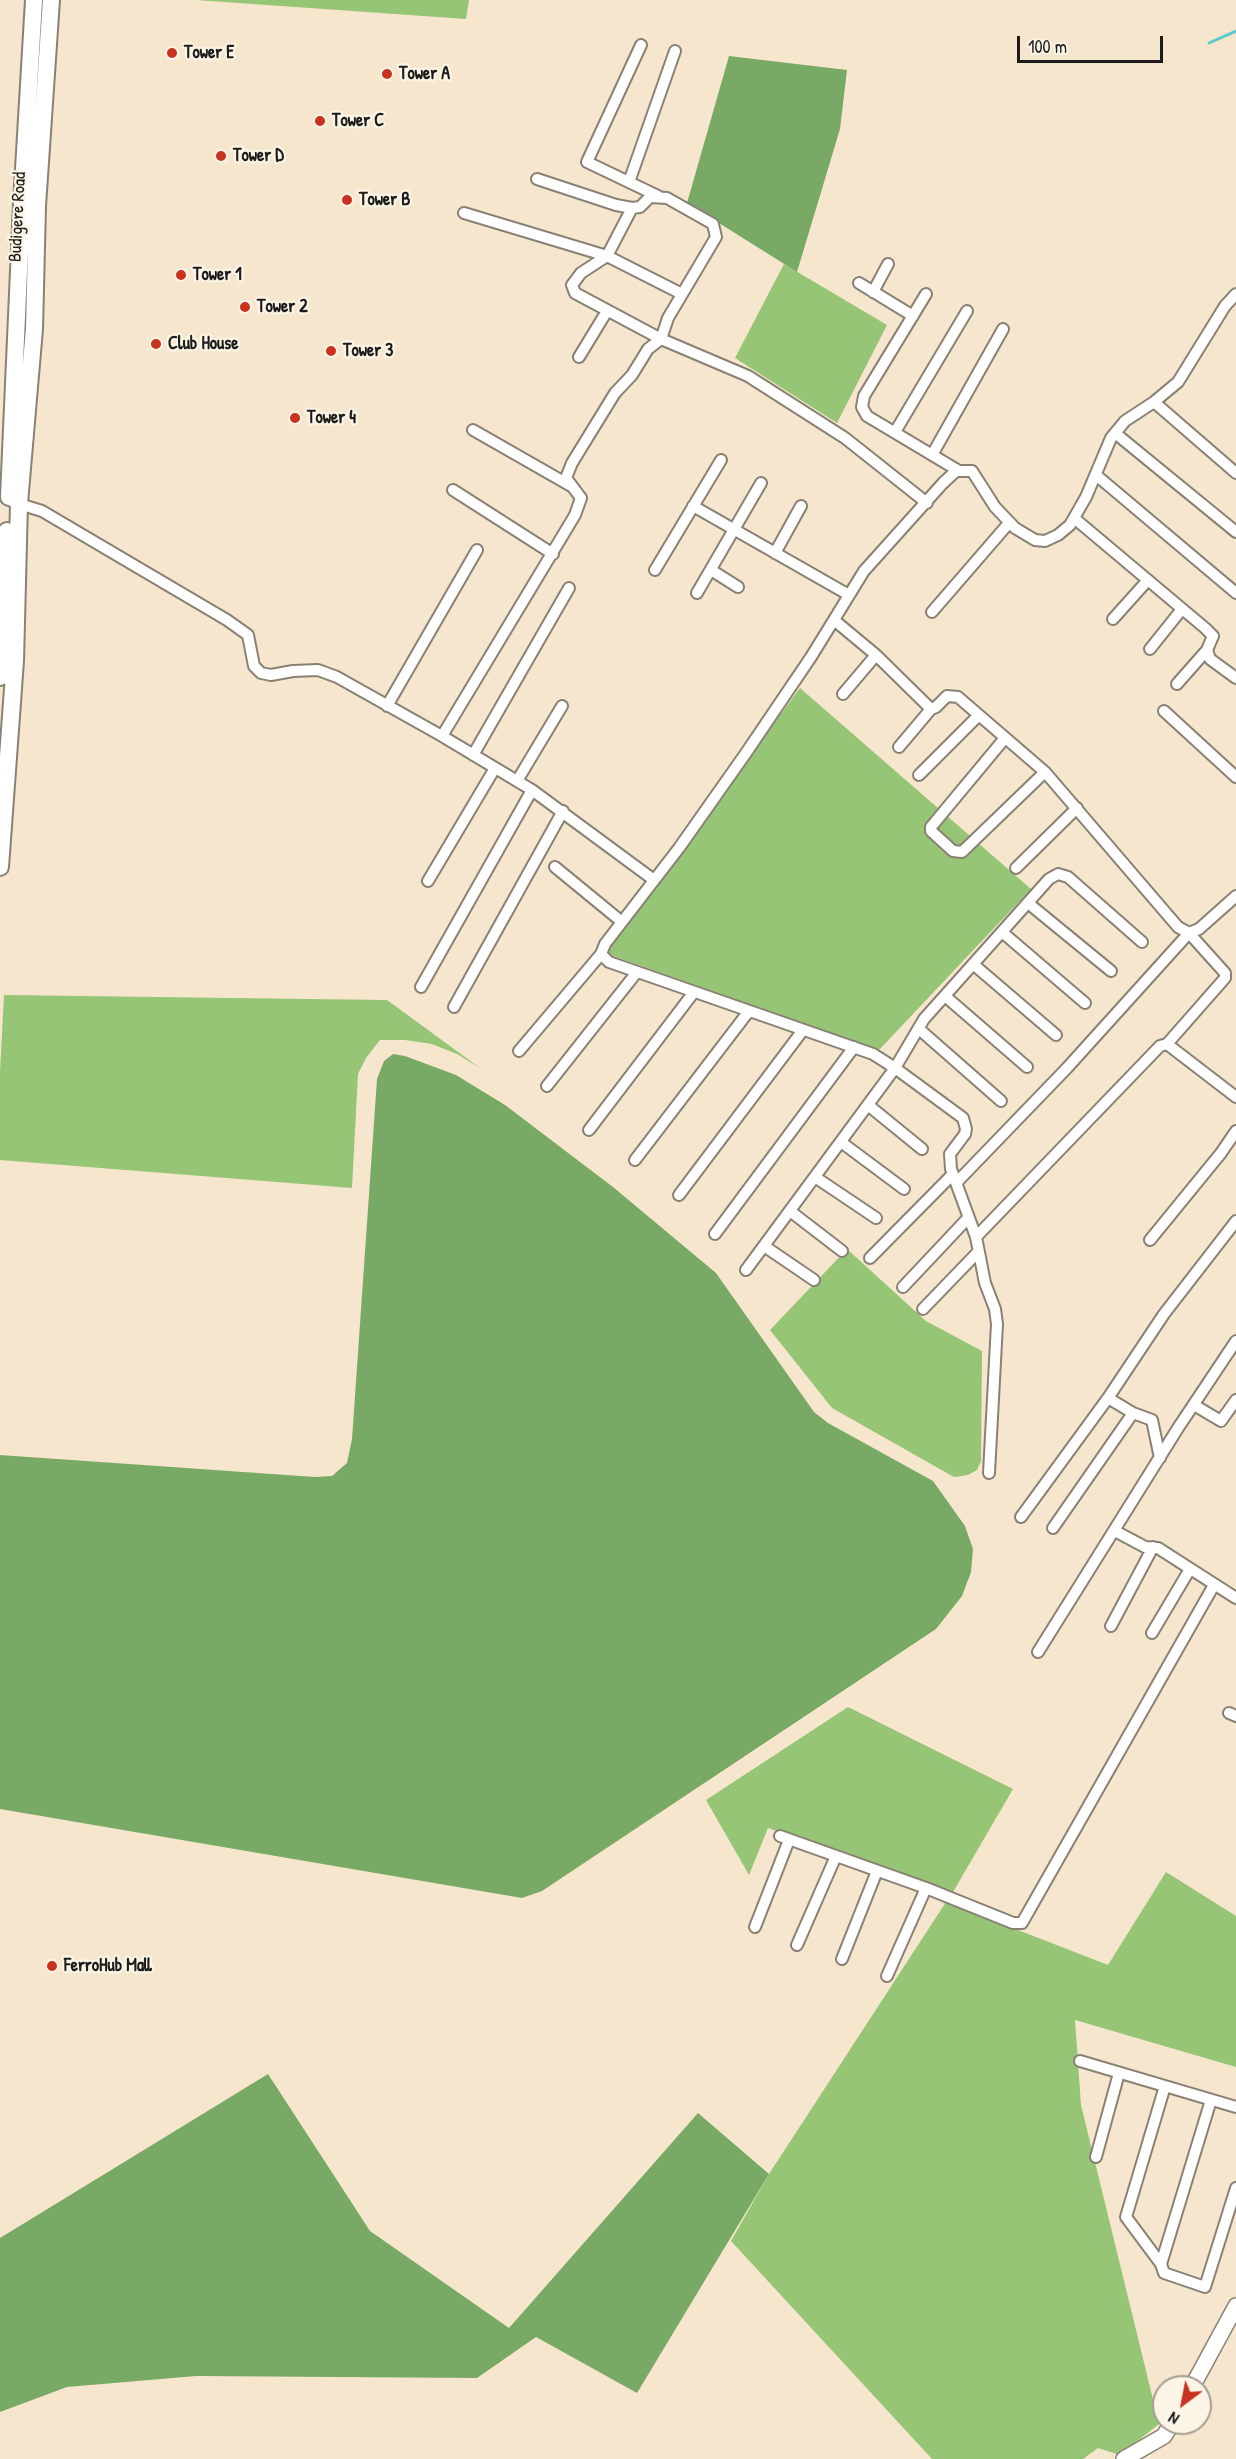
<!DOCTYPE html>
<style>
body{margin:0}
#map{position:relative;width:1236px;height:2459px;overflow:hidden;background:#f7e6ce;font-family:"Patrick Hand",sans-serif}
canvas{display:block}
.north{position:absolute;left:1152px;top:2375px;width:60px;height:60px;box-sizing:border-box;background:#fcf5e5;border:2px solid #a29e95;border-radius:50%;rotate:212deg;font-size:16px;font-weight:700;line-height:24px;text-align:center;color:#1c1c1c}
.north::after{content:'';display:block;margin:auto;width:21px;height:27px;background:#c8321e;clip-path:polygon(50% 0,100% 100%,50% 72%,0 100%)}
.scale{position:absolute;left:1017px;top:36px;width:146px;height:27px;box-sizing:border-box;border:3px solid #1c1c1c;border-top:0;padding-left:8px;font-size:18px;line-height:21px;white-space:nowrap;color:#1c1c1c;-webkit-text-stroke:4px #fcf5e5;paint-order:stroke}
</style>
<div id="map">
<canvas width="1236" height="2459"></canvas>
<div class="north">N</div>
<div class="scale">100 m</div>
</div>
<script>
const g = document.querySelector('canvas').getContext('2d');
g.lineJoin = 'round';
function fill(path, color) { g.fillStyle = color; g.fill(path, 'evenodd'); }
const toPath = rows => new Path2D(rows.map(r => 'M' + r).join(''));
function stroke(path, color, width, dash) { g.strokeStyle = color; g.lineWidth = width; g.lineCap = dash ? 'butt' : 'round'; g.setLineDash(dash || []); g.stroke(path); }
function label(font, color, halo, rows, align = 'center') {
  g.font = font + ' "Patrick Hand",sans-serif'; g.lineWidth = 4.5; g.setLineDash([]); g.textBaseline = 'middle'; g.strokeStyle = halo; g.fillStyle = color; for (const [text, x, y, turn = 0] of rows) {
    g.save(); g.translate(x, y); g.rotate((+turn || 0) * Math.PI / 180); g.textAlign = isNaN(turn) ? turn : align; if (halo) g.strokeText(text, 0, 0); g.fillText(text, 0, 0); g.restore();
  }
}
const green = toPath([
 [196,0,469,0,466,19],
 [784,264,887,325,837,423,735,358],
 [800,688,1031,889,879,1050,605,953],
 [4,995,387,1000,480,1068,457,1054,432,1044,405,1040,380,1040,366,1058,358,1074,352,1188,0,1160,0,1072],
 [847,1249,926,1321,982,1351,981,1461,977,1470,968,1475,954,1477,832,1408,770,1330],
 [848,1707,1013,1789,953,1892,768,1828,749,1875,706,1800],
 [1166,1872,1236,1916,1236,2067,1075,2020,1081,2105,1159,2424,1120,2455,1098,2448,1083,2459,932,2459,731,2241,769,2174,946,1902,1108,1965]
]);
const forest = toPath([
 [729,56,847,70,840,129,797,272,687,203],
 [393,1054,405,1056,456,1075,505,1105,613,1187,716,1273,814,1412,828,1423,933,1481,965,1526,973,1549,971,1572,962,1596,936,1629,542,1891,522,1898,0,1809,0,1455,315,1477,332,1476,347,1463,352,1439,377,1079,384,1061],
 [268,2074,370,2231,509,2328,698,2113,769,2174,637,2393,536,2337,477,2378,196,2376,67,2387,0,2412,0,2238]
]);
const stream = toPath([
 [1209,43,1236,31]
]);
const street = toPath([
 [641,45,587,162,658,196],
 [629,182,675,51],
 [632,208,607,256,581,273,572,285,575,293,661,339,748,376,845,438,927,503],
 [464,213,607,256,682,294],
 [859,283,913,316],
 [873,292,888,264],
 [926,294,864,396,862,407,867,416,959,471],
 [579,357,607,311],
 [1154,402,1236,473],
 [473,430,571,486],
 [895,432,967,311],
 [1115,433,1236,532],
 [932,455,1003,329],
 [1096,475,1236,593],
 [453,490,553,554],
 [13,502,42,511,227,620,248,635,254,666,261,673,271,675,293,671,318,670,337,677,442,736,532,790,654,880],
 [693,506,849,595],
 [1074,518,1205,628,1213,636,1207,650,1210,659,1236,678],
 [775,553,801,506],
 [655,570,721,460],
 [711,570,738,587],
 [697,593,761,483],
 [932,612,1009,523],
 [1113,619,1148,580],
 [834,620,876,655,931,709,936,707,947,696,958,697,1045,772,1178,927,1189,933,1199,929,1236,896],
 [1150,649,1182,609],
 [1177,684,1207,650],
 [843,694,876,655],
 [387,706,477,550],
 [1164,711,1236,777],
 [442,736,575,515,581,498,566,478,572,463,615,393,632,375,648,349,661,339,668,318,716,237,713,224,667,198,650,197,640,207,632,208,616,205,537,179],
 [1005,738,931,827,931,831,953,851,962,852,1045,772],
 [899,747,931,709],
 [473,755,569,588],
 [919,775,978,716],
 [517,781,562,706],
 [555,867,622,922],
 [1016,868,1077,808],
 [428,881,495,768],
 [1028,903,1111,971],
 [1002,932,1085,1003],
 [973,964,1056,1035],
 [421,987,532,790],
 [945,996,1027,1067],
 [454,1007,563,811],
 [919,1029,1001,1101],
 [519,1051,601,954],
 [547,1086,637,972],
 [868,1105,922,1149],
 [589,1130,694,992],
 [841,1142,904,1189],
 [635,1160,749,1011],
 [815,1177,876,1218],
 [957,1182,1067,1068,1189,933,1225,973,1225,978,1167,1044],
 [679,1195,803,1030],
 [790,1211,842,1251],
 [715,1234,854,1047],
 [976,1237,1160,1046,1167,1044,1236,1097],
 [1150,1240,1221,1153,1236,1131],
 [764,1246,814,1280],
 [870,1258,953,1174],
 [746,1270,895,1068,924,1019,1049,879,1058,874,1068,877,1142,942],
 [903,1287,968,1218],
 [923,1309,978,1252],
 [1108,1398,1133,1413,1152,1420,1160,1458],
 [1194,1405,1221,1421,1236,1400],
 [989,1473,997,1324,995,1309,985,1283,976,1237,951,1169,950,1154,965,1134,966,1129,963,1118,895,1068,873,1054,609,962,601,954,605,944,679,848,746,753,811,657,864,571,943,483,956,471,972,471,995,507,1015,528,1035,540,1045,541,1058,535,1070,525,1086,497,1111,438,1125,421,1154,402,1178,382,1225,306,1236,294],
 [1021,1517,1108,1398,1164,1314,1236,1221],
 [1053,1528,1133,1413],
 [1115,1531,1145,1547,1158,1548,1236,1598],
 [1111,1626,1153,1547],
 [1152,1633,1190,1569],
 [1038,1652,1178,1428,1236,1341],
 [1229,1713,1236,1716],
 [780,1836,926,1888,1013,1923,1022,1923,1214,1585],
 [755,1927,789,1840],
 [797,1945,836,1856],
 [842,1959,877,1871],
 [887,1976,926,1888],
 [1080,2061,1236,2107],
 [1211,2100,1161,2264,1164,2273,1205,2287,1236,2188],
 [1096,2157,1119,2073],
 [1161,2264,1126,2217,1165,2086]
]);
const secondary = toPath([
 [1192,2387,1236,2306],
 [1124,2459,1164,2436,1172,2423]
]);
const primary = toPath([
 [9,497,22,203,34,0],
 [0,677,7,531],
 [0,867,15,661,19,503,34,329,37,206,51,0]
]);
const markers = [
 [172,53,6,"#c8321e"],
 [387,74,6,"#c8321e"],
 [320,121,6,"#c8321e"],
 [221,156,6,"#c8321e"],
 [347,200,6,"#c8321e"],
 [181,275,6,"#c8321e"],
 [245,307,6,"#c8321e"],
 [156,344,6,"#c8321e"],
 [331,351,6,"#c8321e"],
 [295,418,6,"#c8321e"],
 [52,1966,6,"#c8321e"]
];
const poiNames = [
 ["Tower E",184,53],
 ["Tower A",399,74],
 ["Tower C",332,121],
 ["Tower D",233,156],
 ["Tower B",359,200],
 ["Tower 1",193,275],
 ["Tower 2",257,307],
 ["Club House",168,344],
 ["Tower 3",343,351],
 ["Tower 4",307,418],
 ["FerroHub Mall",64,1966]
];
const streetNames = [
 ["Budigere Road",18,217,-87]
];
fill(green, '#95c575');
fill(forest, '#78aa66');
stroke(stream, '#5cc9d0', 3);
stroke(street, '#8a8175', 14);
stroke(secondary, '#8a8175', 18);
stroke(primary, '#8a8175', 20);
stroke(street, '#fff', 10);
stroke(secondary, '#fff', 15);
stroke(primary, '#fff', 16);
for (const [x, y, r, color] of markers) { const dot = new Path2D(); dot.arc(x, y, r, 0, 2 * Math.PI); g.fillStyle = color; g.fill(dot); stroke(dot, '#fcf5e5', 2); }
label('bold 18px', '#1c1c1c', '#fcf5e5', poiNames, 'left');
label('18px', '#1c1c1c', '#fcf5e5', streetNames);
</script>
